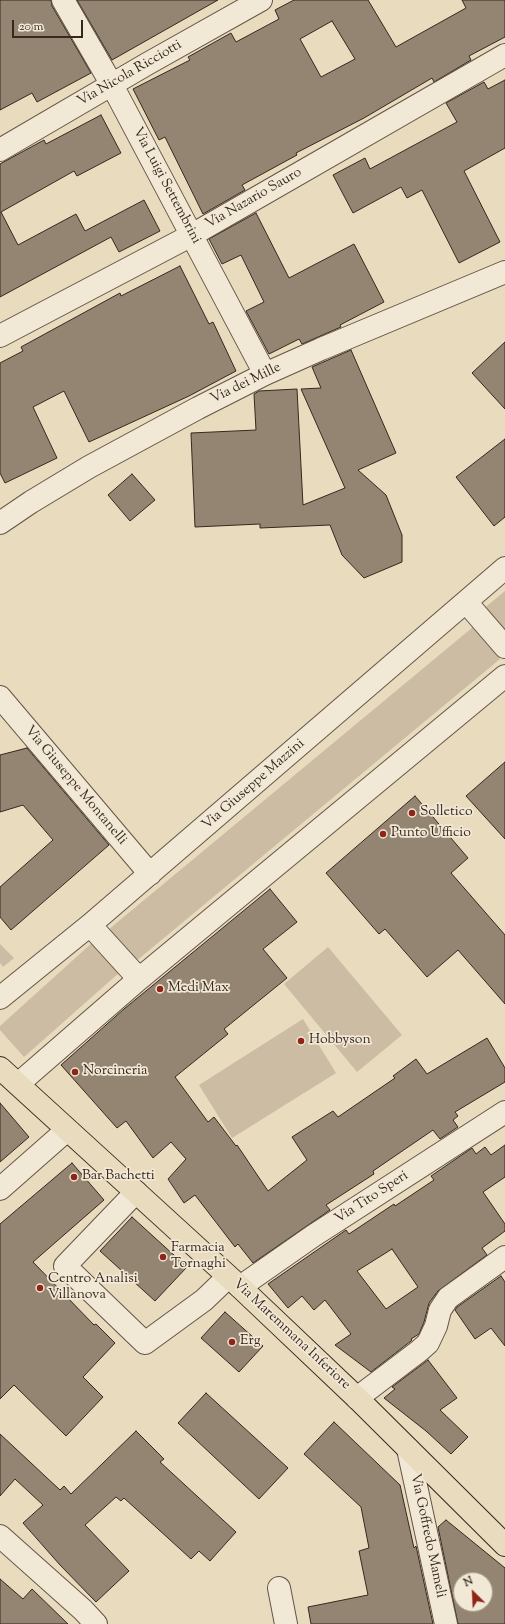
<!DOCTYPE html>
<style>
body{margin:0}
#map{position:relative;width:505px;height:1624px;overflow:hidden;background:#e9dbbe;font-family:"Sorts Mill Goudy",serif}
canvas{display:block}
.north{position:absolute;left:453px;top:1572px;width:40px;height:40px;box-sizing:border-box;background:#f1e8d5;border:1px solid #a79b8c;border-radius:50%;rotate:336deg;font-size:11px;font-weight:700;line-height:16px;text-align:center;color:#37271f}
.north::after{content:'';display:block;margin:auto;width:14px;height:18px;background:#8f2418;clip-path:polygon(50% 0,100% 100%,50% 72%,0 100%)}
.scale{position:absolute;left:12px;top:20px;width:71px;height:18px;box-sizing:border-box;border:2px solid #37271f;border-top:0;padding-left:5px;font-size:12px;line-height:14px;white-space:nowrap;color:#37271f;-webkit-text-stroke:3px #f1e8d5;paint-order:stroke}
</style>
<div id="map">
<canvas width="505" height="1624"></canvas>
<div class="north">N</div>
<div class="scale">20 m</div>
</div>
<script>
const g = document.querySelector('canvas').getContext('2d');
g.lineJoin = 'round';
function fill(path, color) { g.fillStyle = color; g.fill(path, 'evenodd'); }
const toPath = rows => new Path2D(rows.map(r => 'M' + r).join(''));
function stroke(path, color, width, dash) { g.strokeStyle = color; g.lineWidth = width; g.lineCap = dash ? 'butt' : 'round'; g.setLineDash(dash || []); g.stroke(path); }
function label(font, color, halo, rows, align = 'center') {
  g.font = font + ' "Sorts Mill Goudy",serif'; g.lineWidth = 3.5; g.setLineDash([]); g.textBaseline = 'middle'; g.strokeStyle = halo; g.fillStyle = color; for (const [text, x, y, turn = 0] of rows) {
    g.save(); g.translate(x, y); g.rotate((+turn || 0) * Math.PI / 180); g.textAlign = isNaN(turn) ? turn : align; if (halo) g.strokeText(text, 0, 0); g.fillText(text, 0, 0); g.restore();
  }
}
const green = toPath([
 [505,591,505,636,482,610],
 [473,627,500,659,135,962,108,930],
 [93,942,120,972,24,1057,0,1030,0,1026],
 [0,944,14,958,3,967,0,963],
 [328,947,402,1035,357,1072,284,984],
 [303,1019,336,1073,232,1138,199,1085]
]);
const building = toPath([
 [0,0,51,0,52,6,91,73,37,102,32,93,0,110,0,0],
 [77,0,218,0,112,60,77,0],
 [294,0,368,0,396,47,466,8,462,0,505,0,505,37,469,56,471,60,434,82,432,78,364,118,296,153,297,155,242,185,245,190,203,214,165,137,159,140,133,89,190,60,188,57,231,33,236,42,279,19,275,10,294,0],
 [332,21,355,59,321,77,300,39,332,21],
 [505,80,505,148,464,171,500,242,459,263,422,190,407,198,401,187,353,213,333,175,365,158,370,169,457,122,446,103,484,82,488,89,505,80],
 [101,115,121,153,77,176,74,171,1,212,18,245,76,214,85,231,144,200,160,231,119,252,111,237,0,297,0,164,44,140,46,144,101,115],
 [256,213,289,278,354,244,384,302,340,325,341,327,302,344,299,339,269,354,246,311,264,302,241,255,222,264,209,239,256,213],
 [180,266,209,324,213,322,236,371,189,396,89,442,64,391,33,407,57,458,5,483,0,473,0,363,23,351,21,347,120,293,121,296,180,266],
 [505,342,505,409,472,373,505,342],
 [351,350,396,453,358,470,386,495,402,535,402,562,364,578,342,555,330,525,260,528,260,524,195,527,191,433,256,430,254,394,259,391,297,389,303,505,345,488,301,389,321,388,312,367,351,350],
 [505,439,505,517,494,526,456,477,505,439],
 [132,474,155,500,130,521,108,495,132,474],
 [27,748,109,845,11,930,0,917,0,887,53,840,23,805,0,812,0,755,27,748],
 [505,762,505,839,466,796,505,762],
 [415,796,468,858,451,873,505,935,505,1004,458,950,427,977,385,929,379,934,326,873,415,796],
 [270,889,297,922,263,949,287,978,224,1029,228,1034,175,1077,208,1122,214,1117,236,1146,237,1145,268,1191,307,1160,292,1137,333,1111,338,1117,395,1078,393,1076,416,1059,427,1074,487,1038,505,1068,505,1082,455,1112,458,1116,453,1120,458,1127,440,1139,433,1130,373,1171,374,1174,326,1205,330,1210,253,1263,238,1244,235,1247,195,1195,184,1203,168,1179,186,1159,171,1142,153,1158,126,1121,117,1128,61,1065,124,1009,270,889],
 [0,1103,29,1137,0,1162,0,1103],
 [505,1145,505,1177,483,1192,505,1224,505,1231,482,1248,487,1255,438,1291,429,1303,424,1322,419,1334,411,1339,412,1340,411,1341,371,1372,335,1345,351,1334,325,1300,314,1310,302,1296,288,1308,268,1284,346,1230,349,1234,394,1204,395,1206,434,1180,431,1176,472,1148,476,1154,485,1147,491,1155,505,1145],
 [392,1249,418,1287,386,1309,357,1271,392,1249],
 [72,1163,104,1200,33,1262,94,1325,96,1324,115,1343,83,1377,103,1397,66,1436,14,1385,0,1399,0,1224,72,1163],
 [132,1217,187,1267,155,1301,100,1251,132,1217],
 [501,1276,505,1282,505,1346,491,1328,475,1339,455,1310,457,1307,501,1276],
 [225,1312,263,1346,239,1372,201,1338,225,1312],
 [428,1360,457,1398,440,1410,468,1437,451,1454,426,1431,384,1398,395,1389,392,1387,428,1360],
 [206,1393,288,1468,259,1499,178,1423,206,1393],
 [334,1422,400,1485,414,1548,416,1546,433,1624,311,1624,308,1607,368,1595,359,1551,369,1548,361,1507,304,1454,334,1422],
 [136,1431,164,1459,160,1462,236,1532,210,1561,199,1551,191,1559,124,1498,121,1501,116,1497,85,1525,129,1571,96,1602,60,1565,23,1523,43,1505,15,1479,0,1496,0,1434,60,1490,64,1486,71,1494,136,1431],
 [446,1520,505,1568,505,1624,458,1624,438,1527,446,1520],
 [461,1580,485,1580,485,1604,461,1604,461,1580],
 [0,1579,23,1599,32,1589,68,1624,0,1624,0,1579]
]);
const minor = toPath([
 [63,0,112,85,265,374],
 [0,150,147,64,261,0],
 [0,336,192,235,505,55],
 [0,523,31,502,89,467,198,408,265,374,321,349,505,272],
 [466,602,505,647],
 [0,697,150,874],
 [90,925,139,979],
 [0,998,90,925,505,568],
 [18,1084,139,979,505,676],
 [0,1189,67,1130],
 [136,1192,65,1266,145,1343,204,1300,228,1277],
 [240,1287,313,1236,505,1112],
 [357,1398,419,1351,428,1343,436,1326,440,1310,448,1298,505,1257],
 [408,1449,446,1624],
 [0,1536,83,1610,96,1624],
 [279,1588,286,1624]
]);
const major = toPath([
 [0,1068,240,1287,357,1398,505,1545]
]);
const markers = [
 [412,813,4,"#8f2418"],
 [383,834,4,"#8f2418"],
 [160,989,4,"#8f2418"],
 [301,1041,4,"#8f2418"],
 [75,1072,4,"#8f2418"],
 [74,1177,4,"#8f2418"],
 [163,1257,4,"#8f2418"],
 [40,1288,4,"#8f2418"],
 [232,1342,4,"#8f2418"]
];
const streetNames = [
 ["Via Nicola Ricciotti",130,74,-30],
 ["Via Luigi Settembrini",166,186,62],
 ["Via Nazario Sauro",254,199,-30],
 ["Via dei Mille",246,384,-26],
 ["Via Giuseppe Mazzini",254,785,-41],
 ["Via Giuseppe Montanelli",75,786,50],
 ["Via Tito Speri",372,1198,-33],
 ["Via Maremmana Inferiore",291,1335,43],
 ["Via Goffredo Mameli",427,1536,78]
];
const poiNames = [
 ["Solletico",420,813],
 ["Punto Ufficio",391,834],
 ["Medi Max",168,989],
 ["Hobbyson",309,1041],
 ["Norcineria",83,1072],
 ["Bar Bachetti",82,1177],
 ["Farmacia",171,1249],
 ["Tornaghi",171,1265],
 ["Centro Analisi",48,1280],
 ["Villanova",48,1296],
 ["Erg",240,1342]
];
fill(green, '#cbbca3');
fill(building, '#948572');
stroke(building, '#37271f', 1);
stroke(minor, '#645447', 24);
stroke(major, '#37271f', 24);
stroke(minor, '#f1e8d5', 22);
stroke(major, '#e9dbbe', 22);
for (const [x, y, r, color] of markers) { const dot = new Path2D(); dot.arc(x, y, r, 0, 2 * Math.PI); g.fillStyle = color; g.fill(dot); stroke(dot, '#f1e8d5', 1.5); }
label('14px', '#37271f', '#f1e8d5', streetNames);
label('14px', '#37271f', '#f1e8d5', poiNames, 'left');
</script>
